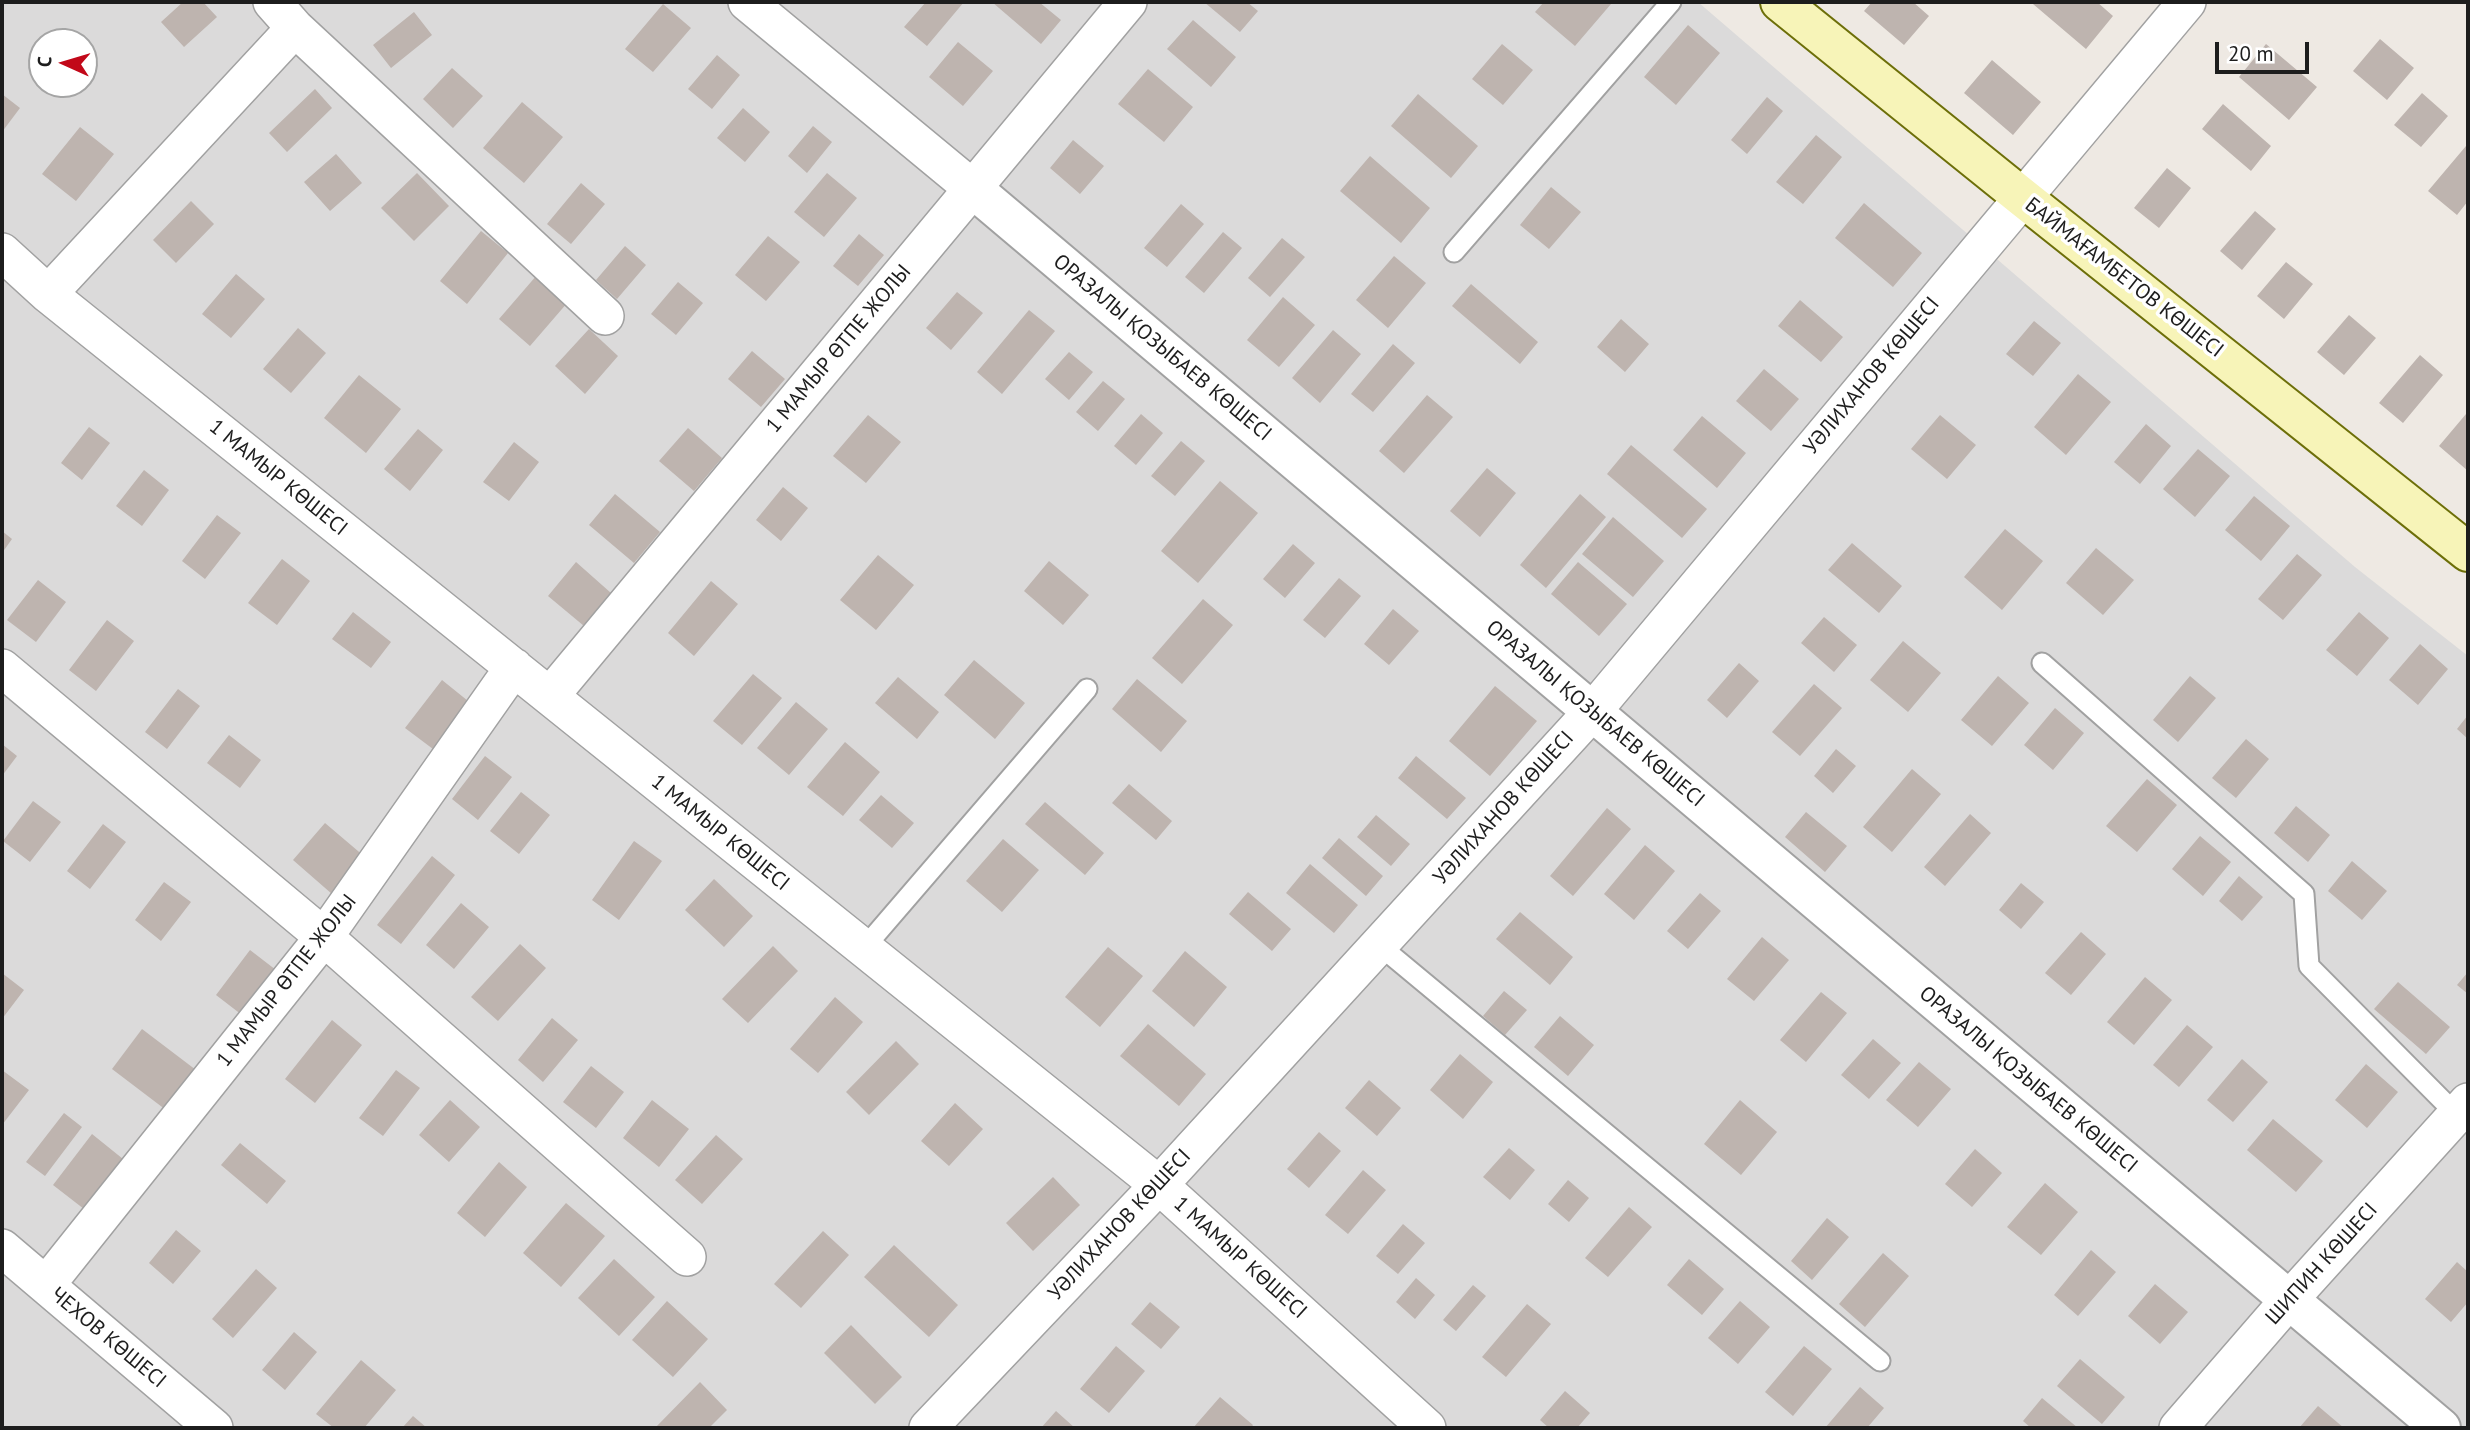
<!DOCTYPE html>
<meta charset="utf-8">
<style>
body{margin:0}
#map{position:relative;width:2470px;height:1430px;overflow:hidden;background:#eee9e3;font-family:"PT Sans",sans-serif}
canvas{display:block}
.frame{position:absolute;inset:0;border:4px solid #1d1d1d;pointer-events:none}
.north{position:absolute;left:28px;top:28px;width:70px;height:70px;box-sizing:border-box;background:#fff;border:2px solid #a5a5a5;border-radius:50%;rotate:274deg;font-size:19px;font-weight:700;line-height:28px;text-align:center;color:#1d1d1d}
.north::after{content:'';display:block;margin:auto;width:24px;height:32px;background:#c20819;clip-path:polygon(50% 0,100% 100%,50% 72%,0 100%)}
.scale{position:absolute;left:2215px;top:42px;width:94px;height:32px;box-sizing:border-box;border:4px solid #1d1d1d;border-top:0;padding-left:9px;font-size:21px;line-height:24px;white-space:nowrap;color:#1d1d1d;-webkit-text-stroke:5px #fff;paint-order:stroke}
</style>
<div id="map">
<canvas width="2470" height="1430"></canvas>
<div class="frame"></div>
<div class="north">С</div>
<div class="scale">20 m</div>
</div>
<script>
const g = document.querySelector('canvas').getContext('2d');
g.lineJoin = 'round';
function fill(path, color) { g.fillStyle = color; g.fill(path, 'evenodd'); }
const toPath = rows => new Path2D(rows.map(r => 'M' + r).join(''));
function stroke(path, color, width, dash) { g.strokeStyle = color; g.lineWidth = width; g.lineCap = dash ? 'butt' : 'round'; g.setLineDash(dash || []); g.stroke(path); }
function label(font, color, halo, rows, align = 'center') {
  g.font = font + ' "PT Sans",sans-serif'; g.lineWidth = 7; g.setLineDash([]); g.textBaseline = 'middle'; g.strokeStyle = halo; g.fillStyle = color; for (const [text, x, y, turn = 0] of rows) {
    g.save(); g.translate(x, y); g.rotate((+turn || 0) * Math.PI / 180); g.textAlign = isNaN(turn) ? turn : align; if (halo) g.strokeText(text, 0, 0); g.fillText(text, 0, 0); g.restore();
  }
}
const residential = toPath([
 [2,2,1698,2,2355,567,2468,656,2468,1428,2,1428],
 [42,42,84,42,84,84,42,84]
]);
const building = toPath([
 [183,2,203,2,217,17,184,47,161,22],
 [926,2,964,2,927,46,904,27],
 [992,2,1039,2,1061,20,1041,44],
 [1204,2,1247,2,1258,11,1240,32],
 [1544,2,1608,2,1611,4,1575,46,1535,12],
 [1872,2,1913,2,1929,16,1904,45,1864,11],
 [2035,2,2097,2,2113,16,2086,49,2033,4],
 [663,4,691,28,653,72,625,49],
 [414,12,432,35,391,68,373,45],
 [1193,20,1236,57,1211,87,1167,49],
 [1688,25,1720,53,1676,105,1644,77],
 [2380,39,2414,68,2387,100,2353,71],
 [958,42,993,71,963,106,929,77],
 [1502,44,1533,70,1503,105,1472,79],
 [2266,44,2317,87,2289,120,2239,77],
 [717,55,740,75,712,109,688,89],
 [1992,60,2041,102,2013,135,1964,93],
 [452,68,483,96,453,128,423,99],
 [1148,69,1193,107,1164,142,1118,104],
 [315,89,332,108,287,152,269,133],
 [2422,93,2448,116,2421,147,2394,125],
 [2,94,20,108,2,132],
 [1418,94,1478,146,1451,178,1391,126],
 [1767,97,1783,111,1747,154,1731,140],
 [522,102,563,137,524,183,483,148],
 [2223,104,2271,146,2251,171,2202,129],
 [743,108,770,132,745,162,717,138],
 [813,126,832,142,807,173,788,156],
 [80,127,114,154,76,201,42,174],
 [1816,135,1842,157,1803,204,1776,182],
 [1073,140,1104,166,1080,194,1050,168],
 [2466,146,2468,147,2468,201,2457,215,2428,191],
 [336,154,362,183,330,211,304,182],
 [1370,156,1430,208,1401,243,1340,191],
 [2167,168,2191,188,2159,228,2134,208],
 [417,173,449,206,414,241,381,208],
 [827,173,857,198,824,237,794,212],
 [581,183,605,204,571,244,547,224],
 [1551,187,1581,212,1549,249,1520,225],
 [191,201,214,224,176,263,153,240],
 [1864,203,1922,253,1893,287,1835,238],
 [1181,204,1204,224,1167,267,1144,248],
 [2255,211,2276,229,2242,270,2220,251],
 [481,231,508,253,467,304,440,281],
 [1223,232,1242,248,1204,293,1185,277],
 [859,234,884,255,858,286,833,266],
 [768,236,800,262,766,301,735,275],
 [1282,238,1305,257,1270,297,1248,278],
 [625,246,646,265,617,299,596,280],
 [1394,256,1426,283,1388,328,1356,300],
 [2286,262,2313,284,2284,319,2257,296],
 [236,274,265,299,231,338,202,314],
 [537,275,568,302,530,346,499,319],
 [678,282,703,303,676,335,651,314],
 [1471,284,1538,342,1520,364,1452,306],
 [957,292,983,313,951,350,926,328],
 [1283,297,1315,325,1279,367,1247,340],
 [1800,300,1843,337,1821,362,1778,326],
 [1029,310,1055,331,1002,394,977,372],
 [2349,315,2376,338,2344,375,2317,352],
 [1621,319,1649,344,1625,372,1597,347],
 [2034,321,2061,343,2033,376,2006,354],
 [298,328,326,353,291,393,263,369],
 [589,329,618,356,585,394,555,366],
 [1333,330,1361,354,1320,403,1292,378],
 [1393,344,1415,363,1373,412,1351,394],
 [752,351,785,379,761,407,728,379],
 [1069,352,1093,372,1069,400,1045,379],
 [2420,355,2443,375,2403,423,2379,403],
 [1764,369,1799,399,1771,431,1736,401],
 [2078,374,2111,402,2066,455,2034,427],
 [359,375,401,409,366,453,324,418],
 [1103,381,1125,399,1098,431,1076,412],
 [1427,395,1453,417,1404,473,1379,451],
 [1141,414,1163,433,1136,465,1114,446],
 [2466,414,2468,416,2468,471,2439,446],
 [868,415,901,442,866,483,833,456],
 [1940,415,1976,445,1947,479,1911,449],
 [1702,416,1746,453,1717,488,1673,450],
 [2146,424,2171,446,2140,484,2114,462],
 [89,427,110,443,82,480,61,463],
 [688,428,722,458,694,491,659,461],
 [418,429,443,450,410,491,384,469],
 [1181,441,1205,461,1175,496,1151,476],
 [514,442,539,462,509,501,483,482],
 [1631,445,1707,509,1682,538,1607,474],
 [2198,449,2230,476,2195,517,2163,489],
 [1487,468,1516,493,1480,537,1450,511],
 [144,470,169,490,142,526,116,506],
 [1220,481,1258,513,1198,583,1161,551],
 [783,487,808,508,781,541,756,520],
 [615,494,660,532,634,563,589,525],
 [1580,494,1606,517,1546,588,1520,565],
 [2254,496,2290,526,2261,561,2225,530],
 [217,515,241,533,205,579,182,561],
 [1613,517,1664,561,1633,597,1582,554],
 [2005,529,2043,561,2002,610,1964,577],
 [2,531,12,539,2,553],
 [1852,543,1902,586,1879,613,1828,570],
 [1293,544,1315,563,1285,598,1263,579],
 [2096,548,2134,580,2103,615,2066,583],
 [2297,554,2322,575,2283,620,2258,599],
 [878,555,914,585,876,630,840,600],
 [282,559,310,581,277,625,248,603],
 [1049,561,1089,595,1063,625,1024,591],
 [576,562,611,593,584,626,548,596],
 [1578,562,1627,604,1599,636,1551,594],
 [1339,578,1361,596,1325,638,1303,620],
 [38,580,66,602,36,642,7,620],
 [711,581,738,604,694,656,668,633],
 [1203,599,1233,625,1182,684,1152,658],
 [1393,609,1419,631,1389,665,1364,644],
 [353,612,391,642,371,668,332,639],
 [2359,612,2389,638,2357,676,2326,650],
 [1824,617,1857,645,1834,672,1801,643],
 [107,620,134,641,96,691,69,670],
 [1903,641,1941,673,1908,712,1870,680],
 [2420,644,2448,669,2418,705,2389,680],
 [974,660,1025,703,995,739,944,695],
 [1739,663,1759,681,1727,718,1707,700],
 [753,674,782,698,742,745,713,721],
 [1998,676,2029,703,1992,746,1961,720],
 [2190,676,2216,698,2178,742,2153,720],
 [898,677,939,712,917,739,875,703],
 [1137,679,1187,721,1161,752,1112,709],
 [442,680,473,705,437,752,405,728],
 [1814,684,1842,708,1800,756,1772,732],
 [1495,686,1537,721,1490,776,1449,741],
 [178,689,200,706,167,749,145,732],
 [796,702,828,729,789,775,757,748],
 [2055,708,2084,733,2053,770,2024,745],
 [2468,715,2468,739,2457,729],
 [229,735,261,760,240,788,207,763],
 [2246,739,2269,759,2236,798,2212,778],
 [845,742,880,772,843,816,807,787],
 [2,744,17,756,2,776],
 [1836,749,1856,766,1833,793,1814,776],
 [485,756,512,777,478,820,452,799],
 [1416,756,1466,798,1447,819,1398,778],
 [1912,769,1941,794,1892,852,1863,827],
 [2147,779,2177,805,2137,852,2106,826],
 [1129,784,1172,821,1156,840,1112,803],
 [521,792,550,815,519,854,490,831],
 [881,795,914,823,892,848,859,820],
 [33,801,61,822,30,862,3,841],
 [1045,802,1104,853,1085,875,1025,824],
 [2296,806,2330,835,2308,862,2274,833],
 [1607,808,1631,829,1573,896,1550,876],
 [1806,812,1847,846,1825,872,1785,837],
 [1970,814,1991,833,1945,886,1924,867],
 [1376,815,1410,844,1391,866,1357,837],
 [325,823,365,857,332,894,293,860],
 [103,824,126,842,90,889,67,871],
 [2200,836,2231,862,2203,896,2172,869],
 [1339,838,1383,876,1366,896,1322,858],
 [1003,839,1039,870,1002,912,966,881],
 [634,841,662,861,619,920,592,900],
 [1645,845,1675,871,1634,920,1604,894],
 [432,856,455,875,401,944,377,925],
 [2352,861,2387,891,2362,920,2328,891],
 [1310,864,1358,905,1334,933,1286,893],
 [2239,876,2263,897,2242,921,2219,901],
 [714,879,753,916,724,947,685,910],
 [164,882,191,902,161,941,135,920],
 [2021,883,2044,902,2021,929,1999,910],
 [1248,892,1291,929,1272,951,1229,914],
 [1700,893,1721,911,1688,949,1667,931],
 [461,903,489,927,454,969,426,945],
 [1520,912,1573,957,1550,985,1496,939],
 [2081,932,2106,954,2071,995,2045,973],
 [1762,937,1789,960,1754,1001,1727,979],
 [520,944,546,968,498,1021,471,997],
 [773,946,798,971,748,1023,722,999],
 [1108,947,1143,976,1100,1027,1065,997],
 [250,950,276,970,242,1015,216,995],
 [1185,951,1227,987,1194,1027,1152,991],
 [2468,972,2468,994,2457,985],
 [2,973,24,990,2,1019],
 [2145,977,2172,1000,2134,1045,2107,1022],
 [2398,982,2450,1027,2426,1054,2374,1009],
 [1504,991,1527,1010,1505,1035,1483,1016],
 [1821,992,1847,1013,1806,1062,1780,1040],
 [835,997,863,1022,818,1073,790,1049],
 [1560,1016,1594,1045,1568,1076,1534,1047],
 [552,1018,578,1040,543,1082,518,1060],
 [332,1020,362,1045,315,1103,285,1079],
 [1148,1024,1206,1074,1179,1106,1120,1056],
 [2187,1025,2213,1047,2179,1087,2153,1065],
 [142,1029,196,1070,166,1110,112,1069],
 [1873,1039,1901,1063,1869,1099,1841,1075],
 [896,1041,919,1064,869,1115,846,1092],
 [1460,1054,1493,1082,1463,1119,1430,1090],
 [2242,1059,2268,1082,2233,1122,2207,1100],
 [1919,1062,1951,1089,1918,1127,1886,1100],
 [2366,1064,2398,1092,2367,1128,2335,1100],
 [591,1066,624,1092,596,1128,563,1102],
 [2,1070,29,1090,2,1125],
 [396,1070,420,1088,383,1136,359,1118],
 [1369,1080,1401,1108,1377,1136,1345,1108],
 [450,1100,480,1127,449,1162,419,1135],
 [652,1100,689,1129,659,1167,623,1138],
 [1740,1100,1777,1132,1741,1175,1704,1144],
 [955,1103,983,1129,949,1166,921,1141],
 [64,1113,82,1127,45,1176,26,1162],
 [2273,1119,2323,1161,2296,1192,2247,1150],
 [1319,1132,1341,1151,1309,1188,1287,1169],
 [92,1134,123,1159,84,1209,53,1185],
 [716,1135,743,1159,702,1204,675,1180],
 [240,1143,286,1181,267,1204,221,1165],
 [1509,1148,1535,1170,1510,1200,1483,1177],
 [1975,1149,2002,1173,1972,1207,1945,1184],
 [499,1162,527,1187,485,1237,457,1213],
 [1363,1170,1386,1190,1348,1234,1325,1215],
 [1053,1177,1080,1205,1033,1251,1006,1223],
 [1568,1180,1589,1198,1569,1222,1548,1204],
 [2045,1183,2078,1212,2041,1255,2007,1227],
 [566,1203,605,1236,561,1287,523,1253],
 [1629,1207,1652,1227,1608,1277,1585,1258],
 [1827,1218,1849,1237,1812,1280,1791,1261],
 [1403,1224,1425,1243,1398,1274,1376,1256],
 [176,1230,201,1251,173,1284,149,1263],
 [823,1231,849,1255,801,1308,774,1284],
 [894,1245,958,1305,929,1337,864,1277],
 [2091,1250,2116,1272,2078,1316,2054,1295],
 [1883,1253,1909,1276,1865,1327,1839,1304],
 [614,1259,655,1297,619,1336,578,1298],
 [1689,1259,1724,1289,1702,1315,1667,1285],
 [2457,1262,2468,1272,2468,1302,2451,1322,2425,1299],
 [256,1269,277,1288,233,1338,212,1319],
 [1416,1278,1435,1295,1415,1319,1396,1302],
 [2155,1284,2188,1312,2160,1344,2128,1316],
 [1473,1285,1486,1296,1456,1331,1443,1320],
 [667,1301,708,1339,673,1377,632,1340],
 [1740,1301,1770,1327,1738,1364,1708,1338],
 [1150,1302,1180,1327,1161,1349,1131,1324],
 [1527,1304,1551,1324,1506,1377,1482,1357],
 [851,1325,902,1377,875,1404,824,1353],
 [294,1332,317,1352,285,1390,262,1370],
 [1116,1346,1145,1371,1109,1413,1080,1389],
 [1804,1346,1832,1369,1793,1416,1765,1392],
 [2080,1359,2125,1397,2102,1424,2057,1386],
 [361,1360,396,1390,364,1428,334,1428,316,1414],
 [700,1382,727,1410,709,1428,657,1428,656,1427],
 [1860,1387,1884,1408,1867,1428,1825,1428],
 [1565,1391,1590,1413,1577,1428,1549,1428,1540,1420],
 [1220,1397,1253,1425,1251,1428,1193,1428],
 [2042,1398,2078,1428,2031,1428,2023,1421],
 [2318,1406,2344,1428,2299,1428],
 [1056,1411,1075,1428,1041,1428],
 [413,1416,427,1428,402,1428]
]);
const service = toPath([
 [1454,252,1671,2],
 [2042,663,2304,894,2309,966,2457,1115],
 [1379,945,1880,1361],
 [864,948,1087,689]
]);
const minor = toPath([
 [272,2,295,28,605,316],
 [747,2,972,188],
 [2,252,48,294,1159,1185,1427,1428],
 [48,294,295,28],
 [2,668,324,937,687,1257],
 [550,696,1128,2],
 [2,1248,214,1428],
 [46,1285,324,937,514,667],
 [928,1428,1159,1185,1592,712,2187,2],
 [2178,1428,2289,1300,2468,1102]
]);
const tertiary = toPath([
 [972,188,2441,1428]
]);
const secondary = toPath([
 [1780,2,2022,197,2468,552]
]);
const streetNames = [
 ["БАЙМАҒАМБЕТОВ КӨШЕСІ",2124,278,38],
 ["ОРАЗАЛЫ ҚОЗЫБАЕВ КӨШЕСІ",1162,348,40],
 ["1 МАМЫР ӨТПЕ ЖОЛЫ",839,349,-50],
 ["УӘЛИХАНОВ КӨШЕСІ",1872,376,-50],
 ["1 МАМЫР КӨШЕСІ",278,478,39],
 ["ОРАЗАЛЫ ҚОЗЫБАЕВ КӨШЕСІ",1595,714,40],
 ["УӘЛИХАНОВ КӨШЕСІ",1504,808,-48],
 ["1 МАМЫР КӨШЕСІ",720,833,39],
 ["1 МАМЫР ӨТПЕ ЖОЛЫ",287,981,-52],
 ["ОРАЗАЛЫ ҚОЗЫБАЕВ КӨШЕСІ",2028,1080,40],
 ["УӘЛИХАНОВ КӨШЕСІ",1120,1225,-47],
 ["1 МАМЫР КӨШЕСІ",1240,1258,42],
 ["ШИПИН КӨШЕСІ",2322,1264,-48],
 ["ЧЕХОВ КӨШЕСІ",108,1338,40]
];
fill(residential, '#dbdada');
fill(building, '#beb4af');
stroke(service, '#a1a1a1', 23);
stroke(minor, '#a1a1a1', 40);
stroke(tertiary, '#a1a1a1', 42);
stroke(secondary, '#6d6f09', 42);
stroke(service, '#fff', 19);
stroke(minor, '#fff', 37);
stroke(tertiary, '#fff', 38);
stroke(secondary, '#f7f4b8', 38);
label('21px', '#1d1d1d', '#fff', streetNames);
</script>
